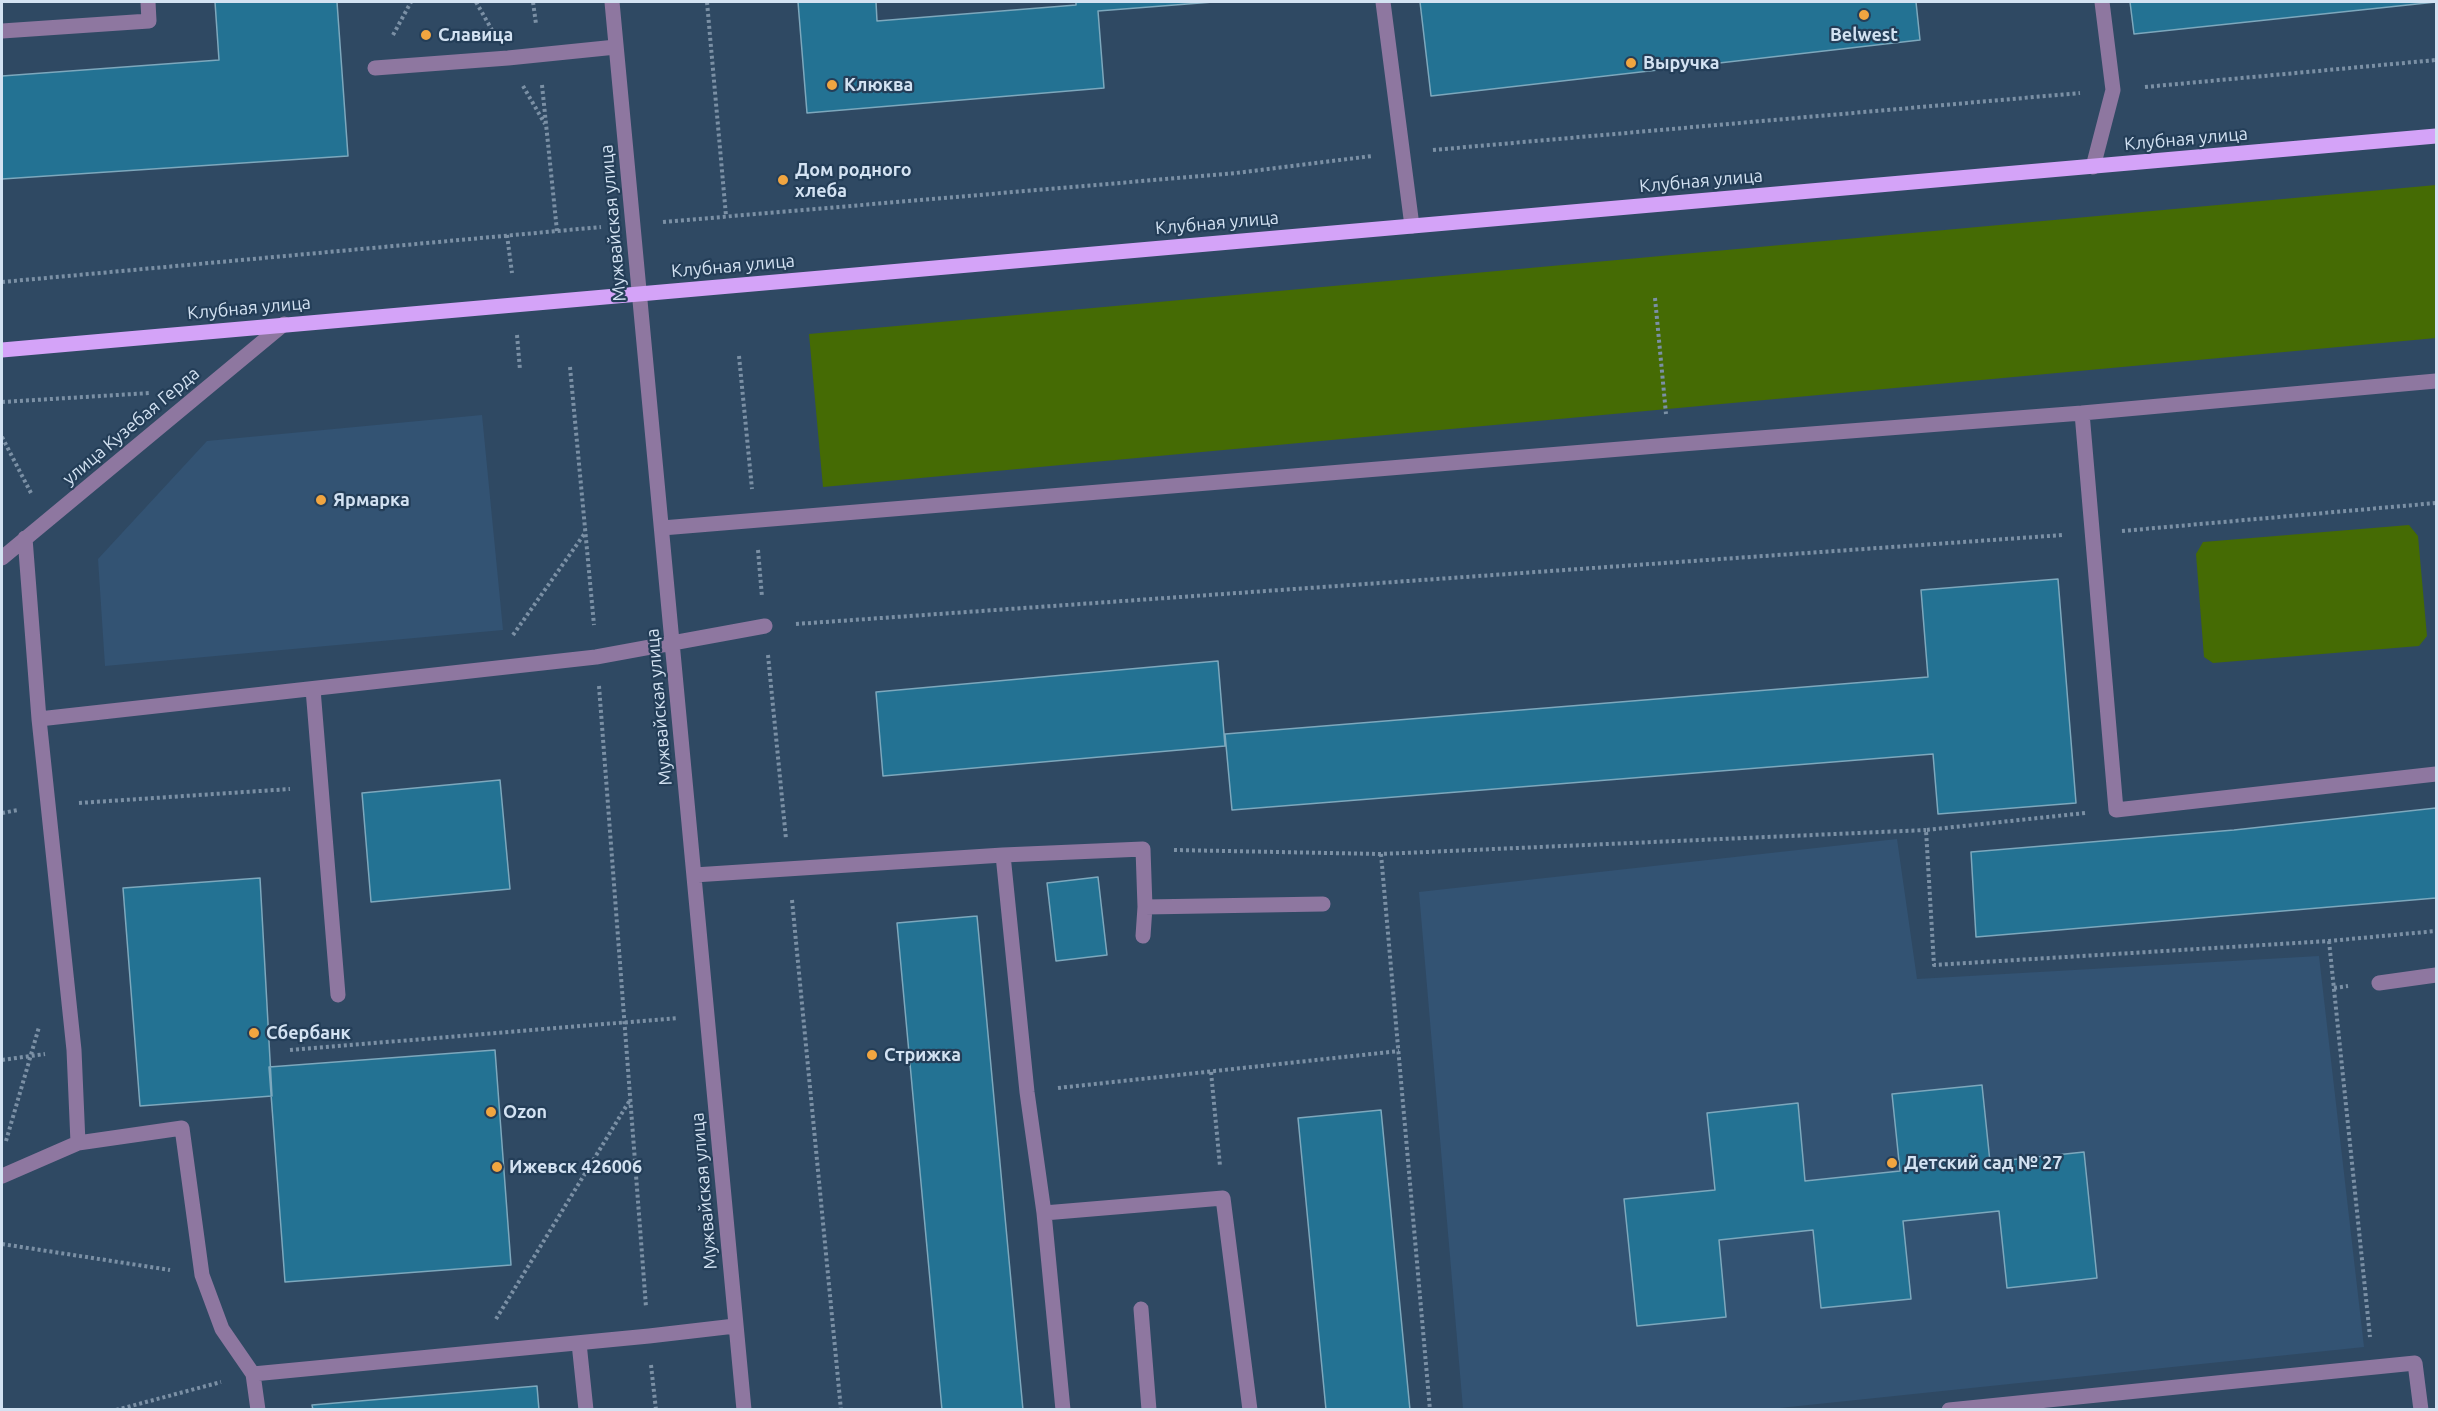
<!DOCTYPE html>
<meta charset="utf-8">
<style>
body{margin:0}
#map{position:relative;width:2438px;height:1411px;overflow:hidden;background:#2f4963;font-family:Ubuntu,sans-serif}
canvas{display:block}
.frame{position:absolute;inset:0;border:3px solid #d3e2f2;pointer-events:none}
</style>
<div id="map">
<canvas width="2438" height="1411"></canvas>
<div class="frame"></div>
</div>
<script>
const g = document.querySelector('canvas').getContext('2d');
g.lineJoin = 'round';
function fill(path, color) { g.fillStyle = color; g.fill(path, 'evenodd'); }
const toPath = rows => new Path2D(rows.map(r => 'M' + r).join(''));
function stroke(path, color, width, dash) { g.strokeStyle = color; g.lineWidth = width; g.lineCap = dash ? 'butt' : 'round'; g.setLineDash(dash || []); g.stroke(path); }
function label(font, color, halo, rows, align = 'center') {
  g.font = font + ' Ubuntu,sans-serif'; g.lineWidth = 4.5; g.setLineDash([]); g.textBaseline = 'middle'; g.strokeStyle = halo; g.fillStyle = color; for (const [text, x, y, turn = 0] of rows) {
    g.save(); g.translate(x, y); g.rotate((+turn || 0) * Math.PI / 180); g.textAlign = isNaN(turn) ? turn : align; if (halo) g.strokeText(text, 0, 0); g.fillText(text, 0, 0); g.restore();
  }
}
const built = toPath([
 [482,415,503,630,105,666,98,559,207,441],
 [1897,839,1917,979,2319,956,2364,1347,1770,1409,1463,1409,1419,892]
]);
const green = toPath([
 [2436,185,2436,338,823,487,809,334],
 [2409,525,2418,536,2427,636,2419,646,2213,663,2204,657,2196,554,2203,542]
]);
const building = toPath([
 [215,2,337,2,348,156,2,179,2,76,219,60,215,2],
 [798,2,876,2,877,21,1076,5,1076,2,1213,2,1098,11,1104,88,807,113,798,2],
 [1420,2,1916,2,1920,40,1431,96,1420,2],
 [2130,2,2436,2,2134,34,2130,2],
 [2058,579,2076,803,1938,814,1933,754,1232,810,1225,734,1928,677,1921,590,2058,579],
 [1218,661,1225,746,883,776,876,692,1218,661],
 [500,780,510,889,371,902,362,793,500,780],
 [2436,808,2436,898,1976,937,1971,852,2234,830,2436,808],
 [1098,877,1107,955,1056,961,1047,883,1098,877],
 [260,878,272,1096,140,1106,123,888,260,878],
 [977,916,1023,1410,942,1410,897,923,977,916],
 [495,1050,511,1265,285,1282,269,1067,495,1050],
 [1982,1085,1990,1162,2084,1152,2097,1278,2007,1288,1999,1211,1903,1221,1911,1299,1821,1308,1813,1230,1719,1240,1726,1317,1637,1326,1624,1199,1715,1190,1707,1113,1798,1103,1805,1181,1900,1171,1892,1094,1982,1085],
 [1381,1110,1410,1410,1326,1410,1298,1118,1381,1110],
 [537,1386,539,1410,313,1410,312,1405,537,1386]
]);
const path = toPath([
 [476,2,492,30],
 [533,2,536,24],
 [707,2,726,216],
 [393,35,411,2],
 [542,85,557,231],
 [523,86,545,124],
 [2145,87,2436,60],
 [1433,150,2080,93],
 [663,222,1236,173,1372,156],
 [507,235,512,273],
 [2,282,601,227],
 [1655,298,1666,414],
 [517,335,520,370],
 [739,356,752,489],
 [570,367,594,625],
 [2,402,150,393],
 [2,437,32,495],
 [2122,531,2436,503],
 [758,550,762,597],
 [796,624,2063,535],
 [513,635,585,533],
 [768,655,786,839],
 [599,686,646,1307],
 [79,803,290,789],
 [2,813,18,810],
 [2085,813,1926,830,1934,965,2329,941,2436,931],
 [1174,850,1381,854,1926,830],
 [1381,854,1430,1410],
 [792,900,841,1410],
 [2329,941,2370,1337],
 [2334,988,2348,986],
 [290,1050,678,1018],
 [2,1060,45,1054],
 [1211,1072,1220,1166],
 [1058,1088,1399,1051],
 [6,1141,39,1027],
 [2,1244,170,1270],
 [496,1319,630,1100],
 [651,1365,656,1410],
 [116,1410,221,1382]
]);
const minor = toPath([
 [612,2,744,1410],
 [1383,2,1412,226],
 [2,31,149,21,148,2],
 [375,68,508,58,616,47],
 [2093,167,2113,90,2102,2],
 [2082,413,2116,810,2436,774],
 [662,528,1669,445,2082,413,2436,381],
 [25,538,39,719,74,1050,78,1143,182,1128,202,1275,222,1329,253,1374,649,1336,735,1326],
 [2,558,284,324],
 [313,689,338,995],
 [39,719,596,657,765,626],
 [1003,855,1143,849,1145,907,1143,936],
 [694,875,1003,855,1027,1092,1044,1213,1063,1410],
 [1145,907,1323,904],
 [2379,983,2436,975],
 [2,1176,78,1143],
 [1044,1213,1223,1198,1250,1410],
 [1141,1309,1149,1410],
 [579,1343,586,1410],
 [253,1374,258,1410],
 [1949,1410,2415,1363,2421,1410]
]);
const major = toPath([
 [2,350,2436,136]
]);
const markers = [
 [1864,15,6,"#f1a540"],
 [426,35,6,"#f1a540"],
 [1631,63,6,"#f1a540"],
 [832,85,6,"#f1a540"],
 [783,180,6,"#f1a540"],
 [321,500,6,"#f1a540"],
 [254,1033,6,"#f1a540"],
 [872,1055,6,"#f1a540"],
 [491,1112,6,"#f1a540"],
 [1892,1163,6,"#f1a540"],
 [497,1167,6,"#f1a540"]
];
const poiNames = [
 ["Славица",438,35],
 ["Belwest",1864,35,"center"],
 ["Выручка",1643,63],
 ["Клюква",844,85],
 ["Дом родного",795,170],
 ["хлеба",795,191],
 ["Ярмарка",333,500],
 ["Сбербанк",266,1033],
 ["Стрижка",884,1055],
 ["Ozon",503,1112],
 ["Детский сад № 27",1904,1163],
 ["Ижевск 426006",509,1167]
];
const streetNames = [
 ["Клубная улица",2186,139,-5],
 ["Клубная улица",1701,181,-5],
 ["Мужвайская улица",613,223,-95],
 ["Клубная улица",1217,223,-5],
 ["Клубная улица",733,266,-5],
 ["Клубная улица",249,308,-5],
 ["улица Кузебая Герда",131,426,-40],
 ["Мужвайская улица",659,707,-95],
 ["Мужвайская улица",704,1191,-95]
];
fill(built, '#335373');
fill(green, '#456b04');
fill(building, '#237293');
stroke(building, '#7da8bd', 1.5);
stroke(path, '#7b90a5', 4, [3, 3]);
stroke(minor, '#8e77a0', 15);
stroke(major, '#d4a3f8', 15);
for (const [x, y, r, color] of markers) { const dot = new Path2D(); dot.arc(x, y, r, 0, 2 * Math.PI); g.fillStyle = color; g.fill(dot); stroke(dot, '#243e58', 2); }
label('bold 18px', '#d3e2f2', '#243e58', poiNames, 'left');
label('18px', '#d3e2f2', '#243e58', streetNames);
</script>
